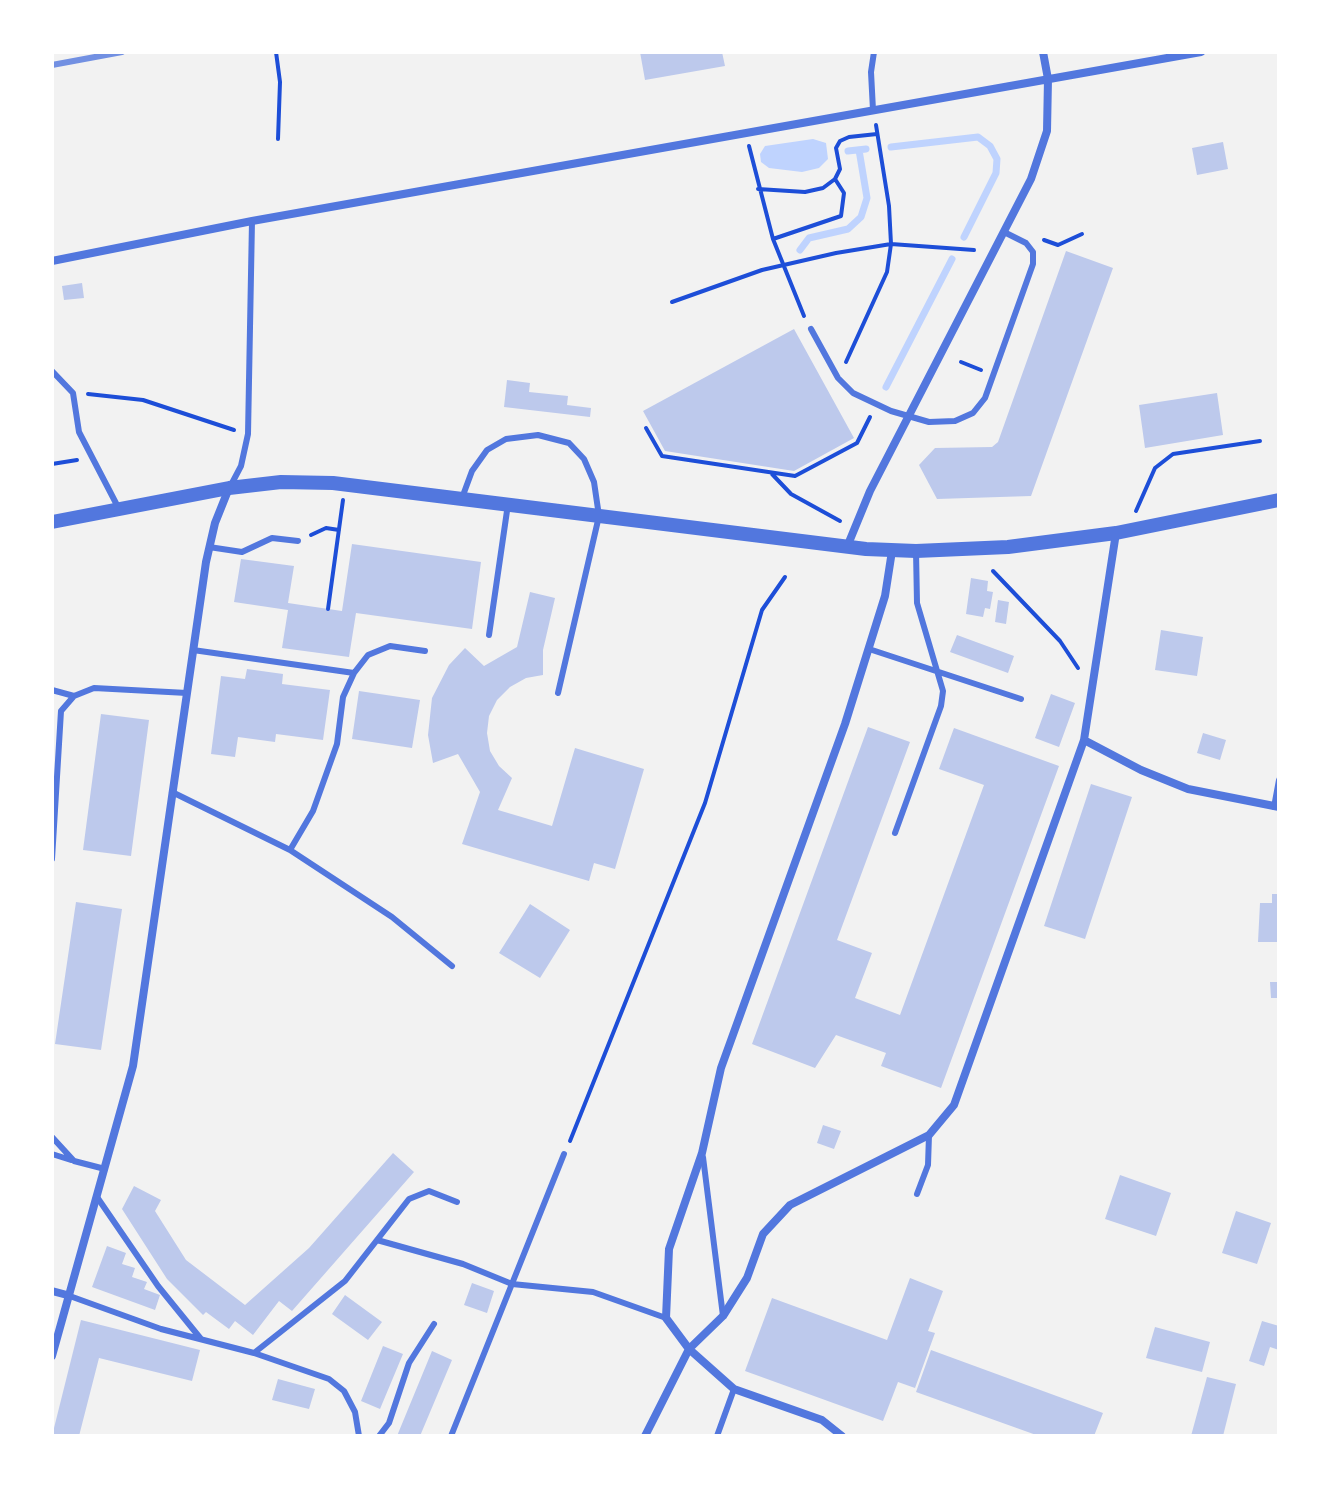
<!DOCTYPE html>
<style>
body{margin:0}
#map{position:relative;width:1331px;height:1488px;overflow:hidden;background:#f2f2f2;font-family:"Noto Sans",sans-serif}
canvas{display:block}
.frame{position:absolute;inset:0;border:54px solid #fff;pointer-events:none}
</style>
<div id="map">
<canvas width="1331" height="1488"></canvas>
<div class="frame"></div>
</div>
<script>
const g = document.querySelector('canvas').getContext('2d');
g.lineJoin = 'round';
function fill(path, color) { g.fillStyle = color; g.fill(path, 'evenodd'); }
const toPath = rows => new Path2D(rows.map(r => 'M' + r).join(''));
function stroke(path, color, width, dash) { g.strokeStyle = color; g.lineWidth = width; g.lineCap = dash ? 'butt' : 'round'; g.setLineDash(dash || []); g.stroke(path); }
const water = toPath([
 [813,139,826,143,828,159,819,168,802,172,769,168,761,162,760,154,765,146]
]);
const stream = toPath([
 [891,147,978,137,990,146,997,159,996,173,964,237],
 [848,151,866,149],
 [800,250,809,238,848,229,861,217,867,198,859,150],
 [886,387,952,259]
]);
const building = toPath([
 [640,52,722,52,725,66,645,80],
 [1223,142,1228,169,1197,175,1192,148],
 [1066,251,1113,268,1031,496,937,499,919,465,935,448,992,447,998,442],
 [82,283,84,298,64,300,62,286],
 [794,329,854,438,794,471,665,451,643,411],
 [507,380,530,383,529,392,568,396,567,405,591,408,590,417,504,407],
 [1217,393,1223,435,1145,448,1139,405],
 [352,544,481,562,472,629,356,613,349,657,282,648,288,610,234,602,241,559,294,566,288,603,342,611],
 [971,578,988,581,987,591,993,592,990,609,985,608,983,617,966,614],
 [530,592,555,598,543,650,543,675,526,678,510,687,497,700,489,716,487,733,490,751,499,766,512,778,498,810,552,826,575,748,644,769,615,869,594,863,589,881,462,844,480,792,458,754,433,763,428,735,432,698,449,665,465,648,484,666,517,647],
 [998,600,1009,602,1006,624,995,622],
 [1161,630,1203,637,1197,676,1155,670],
 [957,635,1014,656,1008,673,950,652],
 [247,669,283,674,282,684,330,690,323,740,276,734,275,742,238,737,235,757,211,754,221,676,245,679],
 [359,691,420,700,412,748,352,739],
 [1051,694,1075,703,1059,747,1035,738],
 [101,714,149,720,131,856,83,850],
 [868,727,910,742,837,940,872,953,855,998,900,1015,984,785,939,769,954,728,1059,766,941,1088,881,1066,886,1053,836,1035,815,1068,752,1044],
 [1203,733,1226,740,1220,760,1197,753],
 [1091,784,1132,797,1085,939,1044,926],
 [1272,894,1279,894,1279,942,1258,942,1260,903,1272,903],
 [76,902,122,909,101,1050,55,1044],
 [530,904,570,930,540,978,499,953],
 [1270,982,1279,982,1279,998,1271,998],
 [823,1125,841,1131,834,1149,817,1143],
 [393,1153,414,1172,292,1311,279,1301,253,1335,235,1321,229,1329,206,1312,203,1315,167,1279,122,1209,134,1186,161,1200,155,1211,186,1260,245,1305,309,1248],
 [1120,1175,1171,1193,1156,1236,1105,1219],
 [1236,1211,1271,1223,1257,1264,1222,1253],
 [107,1246,126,1253,122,1264,135,1268,132,1277,147,1282,144,1289,160,1295,155,1310,92,1287],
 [910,1278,943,1291,928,1331,935,1333,915,1388,898,1382,883,1421,745,1371,772,1298,887,1340],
 [472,1283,494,1291,487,1313,464,1305],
 [345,1295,382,1322,368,1340,332,1314],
 [81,1320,200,1350,192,1381,99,1358,79,1436,52,1436],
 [1262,1321,1279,1326,1279,1350,1270,1347,1264,1366,1249,1361],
 [1155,1327,1210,1342,1202,1372,1146,1358],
 [383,1346,403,1354,380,1409,361,1401],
 [931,1350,1103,1413,1094,1436,1039,1436,916,1392],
 [432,1351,452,1360,420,1436,397,1436],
 [1207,1377,1236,1384,1223,1436,1191,1436],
 [278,1379,315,1389,309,1409,272,1400]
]);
const path = toPath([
 [276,52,280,82,278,139],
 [749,146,773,239,804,316],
 [758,189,805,192,823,188,835,179,840,169,836,148,840,141,849,137,877,134],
 [773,239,841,216,844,193,835,179],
 [1044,240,1058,245,1082,234],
 [672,302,762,270,836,253,891,244,974,250],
 [846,362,887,272,891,244,889,206,876,125],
 [961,362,981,370],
 [88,394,143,400,234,430],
 [646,428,662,456,795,476,857,443,870,417],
 [52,464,77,460],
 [772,474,791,494,840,521],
 [1136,511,1155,468,1173,454,1260,441],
 [311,535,326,528,339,530],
 [993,571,1060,641,1078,668],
 [328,609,343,500],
 [570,1141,705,803,762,610,785,577]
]);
const service = toPath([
 [873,110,871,72,874,52],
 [811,329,838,378,853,393,891,411,929,422,955,421,973,413,985,398,1033,264,1033,252,1026,243,1004,232],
 [52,371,73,393,79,432,119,509],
 [231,485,241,466,248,434,252,221],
 [462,498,472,471,487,450,506,439,538,435,569,443,584,459,594,482,599,516,558,693],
 [209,547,242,552,272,538,298,541],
 [489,635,508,504],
 [869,649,1021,699],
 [193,650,354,673],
 [52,690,74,696],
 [172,792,290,850,392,917,452,966],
 [1274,807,1279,780],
 [895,833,941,706,943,691,917,603,916,551],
 [290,850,313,811,337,744,343,697,354,673,368,655,390,646,425,651],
 [52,859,61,711,74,696,94,688,187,693],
 [52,1137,74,1161,105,1169],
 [52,1154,71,1160],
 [703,1157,723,1316],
 [917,1194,928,1165,929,1135],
 [97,1197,158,1286,201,1339],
 [377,1240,463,1264,512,1284,593,1292,666,1318],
 [67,1295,161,1329,254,1353,345,1281,409,1199,429,1191,457,1202],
 [254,1353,329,1379,344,1391,355,1412,359,1436],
 [379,1436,389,1423,409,1363,434,1324],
 [451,1436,564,1154],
 [717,1436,734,1389]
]);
const minor = toPath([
 [52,261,252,221,1201,52],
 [847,547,870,491,1031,179,1047,131,1048,79,1043,52],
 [1084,740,1141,770,1188,789,1279,807],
 [52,1291,67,1295],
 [52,1356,133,1066,206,562,215,523,229,488],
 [645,1436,689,1349,723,1316,747,1278,763,1234,790,1205,929,1135,954,1105,1084,740,1116,533],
 [842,1436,822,1420,734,1389,689,1349,666,1318,669,1249,702,1153,721,1068,845,724,885,596,892,551]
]);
const tertiary = toPath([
 [52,522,229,488,281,482,333,483,866,549,916,551,1008,547,1116,533,1279,500]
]);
const rail = toPath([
 [52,65,122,52]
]);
fill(water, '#bfd3fe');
stroke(stream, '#bfd3fe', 7);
fill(building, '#bdc9ec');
stroke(path, '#1d4ed8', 4);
stroke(service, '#5277de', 6);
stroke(minor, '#5277de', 8);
stroke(tertiary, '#5277de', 14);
stroke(rail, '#7290e2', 6);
</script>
